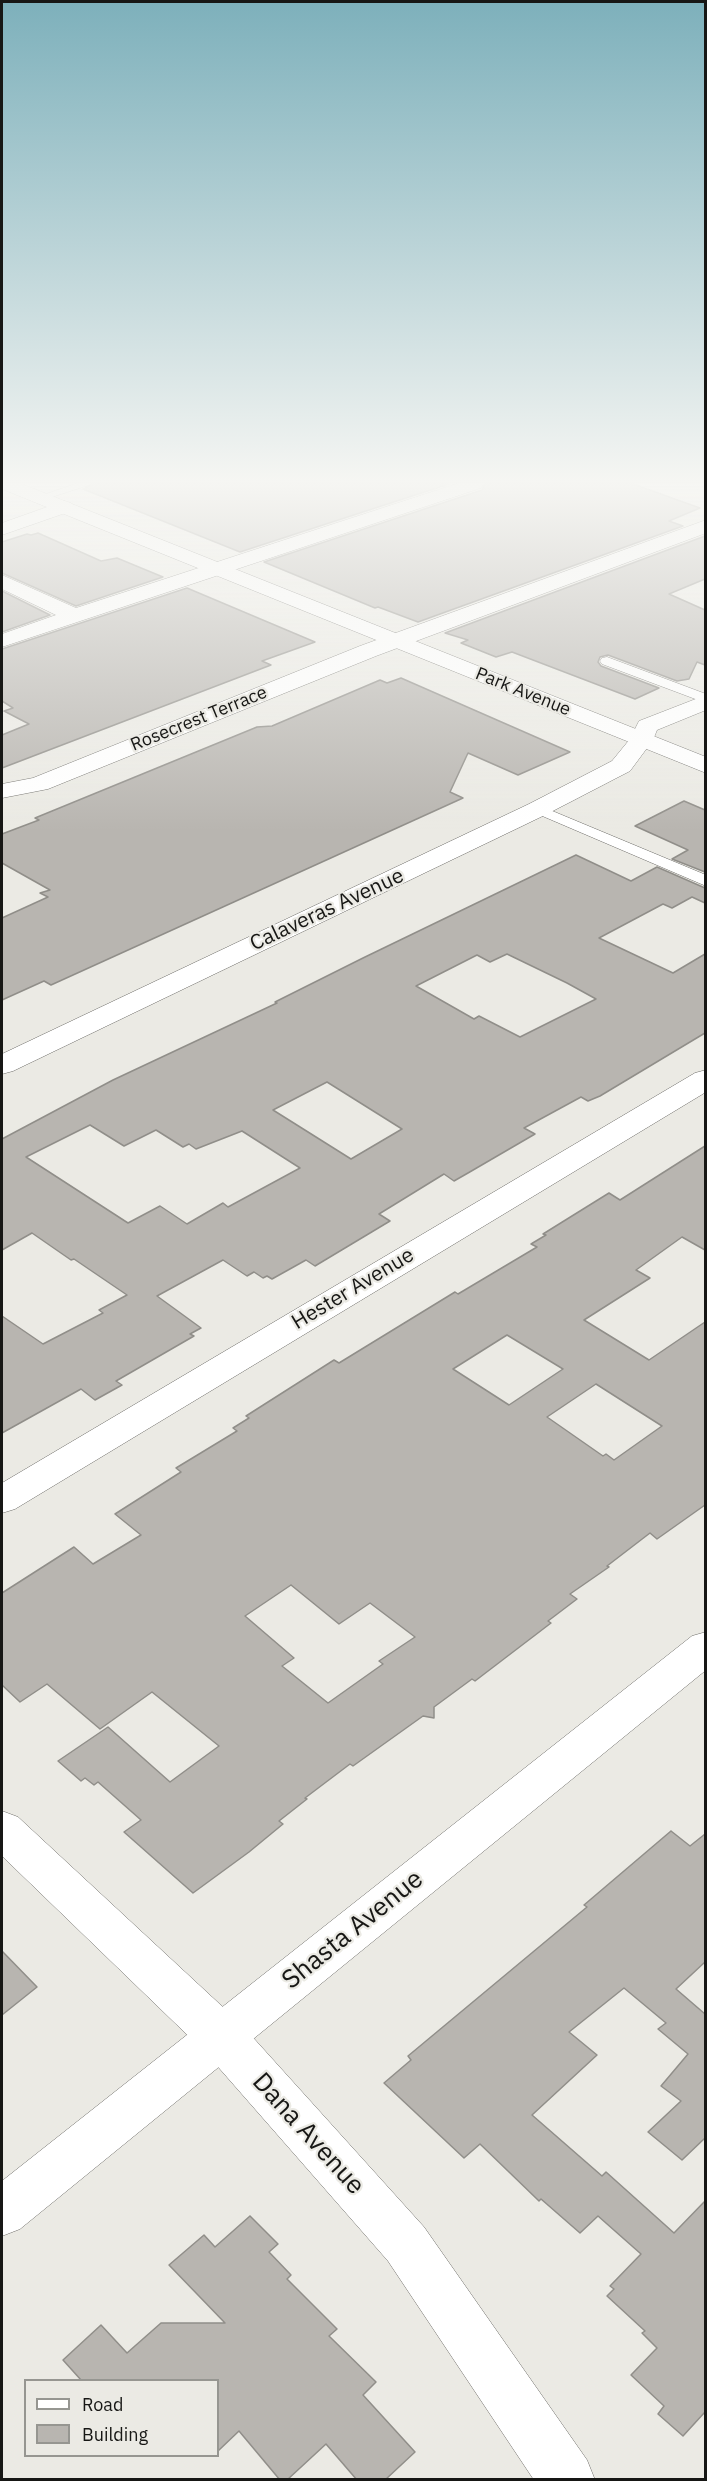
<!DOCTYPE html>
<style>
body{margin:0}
#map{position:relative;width:707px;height:2481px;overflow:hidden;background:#ebeae4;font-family:"IBM Plex Sans",sans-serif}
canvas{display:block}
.frame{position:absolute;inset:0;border:3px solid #171715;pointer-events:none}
.legend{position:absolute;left:24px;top:2379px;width:195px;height:78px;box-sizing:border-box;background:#ebeae4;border:2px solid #969691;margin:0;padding:8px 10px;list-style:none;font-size:18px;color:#171715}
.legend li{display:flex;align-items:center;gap:12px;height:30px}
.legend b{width:30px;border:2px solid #969691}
</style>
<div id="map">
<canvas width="707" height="2481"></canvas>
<div class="frame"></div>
<ul class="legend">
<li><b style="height:8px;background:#fff"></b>Road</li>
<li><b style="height:16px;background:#b8b5b0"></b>Building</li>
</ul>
</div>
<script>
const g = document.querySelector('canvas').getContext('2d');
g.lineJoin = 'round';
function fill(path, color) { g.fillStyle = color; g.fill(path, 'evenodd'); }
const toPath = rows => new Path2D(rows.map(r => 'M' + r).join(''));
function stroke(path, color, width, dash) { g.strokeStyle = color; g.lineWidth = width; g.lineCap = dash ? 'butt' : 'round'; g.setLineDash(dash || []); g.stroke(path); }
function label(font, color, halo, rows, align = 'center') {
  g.font = font + ' "IBM Plex Sans",sans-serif'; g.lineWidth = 4.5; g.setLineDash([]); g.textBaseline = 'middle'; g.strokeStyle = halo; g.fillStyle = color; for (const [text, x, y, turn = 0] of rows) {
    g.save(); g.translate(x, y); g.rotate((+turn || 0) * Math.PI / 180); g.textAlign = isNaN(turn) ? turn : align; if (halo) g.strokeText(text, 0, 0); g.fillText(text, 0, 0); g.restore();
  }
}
const building = toPath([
 [94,484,449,484,240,552,83,489,94,484],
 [485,484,633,484,700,508,669,521,683,526,418,622,378,607,375,608,264,562,482,490,485,484],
 [38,533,101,561,117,558,163,577,76,606,2,573,2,542,27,534,31,535,38,533],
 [705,536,705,579,669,594,705,610,705,665,697,662,689,679,677,681,608,655,600,657,598,662,601,666,659,688,635,699,512,652,496,657,461,643,468,640,445,633,705,536],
 [187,588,315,642,262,661,271,665,2,768,2,735,29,724,4,711,13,708,2,701,2,649,187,588],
 [2,591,50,615,2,632,2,591],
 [401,678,570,752,518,775,468,753,450,792,463,798,51,985,44,981,2,1000,2,918,48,897,40,893,50,890,2,863,2,834,39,820,35,818,257,727,272,726,380,680,387,683,401,678],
 [684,801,705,810,705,872,672,859,688,850,635,826,684,801],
 [576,855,631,881,657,867,705,888,705,903,692,897,672,908,663,904,599,938,673,973,705,954,705,1033,600,1096,588,1101,581,1097,524,1128,535,1134,468,1173,454,1181,444,1174,379,1214,390,1221,315,1266,306,1260,272,1279,267,1276,263,1278,254,1272,247,1276,223,1260,157,1296,201,1328,190,1334,194,1336,116,1381,122,1385,95,1400,81,1389,2,1433,2,1316,43,1344,103,1313,99,1310,127,1295,74,1259,71,1260,32,1233,2,1250,2,1139,113,1080,277,1003,275,1002,363,958,576,855],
 [507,954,567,983,596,999,520,1037,479,1016,474,1019,416,986,477,955,490,962,507,954],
 [327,1082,402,1129,351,1159,273,1110,327,1082],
 [90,1125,124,1146,156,1130,183,1147,189,1144,196,1149,242,1131,300,1168,228,1207,223,1203,187,1224,160,1206,128,1223,26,1157,90,1125],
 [705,1146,705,1250,682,1237,636,1270,650,1278,584,1320,649,1360,705,1322,705,1505,657,1539,650,1533,607,1566,609,1567,570,1594,577,1599,548,1621,551,1623,475,1681,472,1679,434,1707,434,1718,423,1716,353,1766,350,1764,305,1798,307,1799,279,1821,283,1824,249,1852,193,1893,124,1832,141,1820,98,1782,94,1785,85,1778,81,1781,58,1761,108,1727,170,1782,219,1746,152,1692,100,1729,47,1684,20,1702,2,1685,2,1593,74,1547,93,1564,141,1535,115,1514,181,1472,176,1468,237,1431,233,1428,249,1418,246,1416,334,1360,339,1363,455,1292,458,1294,537,1247,531,1244,546,1235,543,1234,609,1193,620,1200,705,1146],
 [507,1335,563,1369,509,1405,453,1369,507,1335],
 [596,1384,662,1426,614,1460,606,1454,603,1456,547,1417,596,1384],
 [291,1585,339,1624,370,1603,415,1637,379,1661,383,1664,328,1703,282,1666,294,1658,245,1616,291,1585],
 [671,1831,690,1846,705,1834,705,1962,676,1989,705,2014,705,2138,682,2160,648,2132,681,2101,661,2086,688,2054,658,2029,666,2023,624,1988,569,2032,597,2055,532,2115,602,2176,606,2172,674,2233,705,2201,705,2412,683,2436,658,2414,664,2406,631,2375,657,2348,642,2333,645,2331,607,2296,614,2289,610,2286,641,2254,598,2216,580,2233,541,2199,539,2201,480,2144,464,2158,384,2083,411,2060,408,2056,587,1907,584,1905,671,1831],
 [2,1951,37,1987,2,2015,2,1951],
 [250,2216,278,2244,269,2252,291,2275,287,2279,337,2329,329,2336,376,2382,363,2395,415,2452,385,2480,357,2480,326,2444,287,2480,280,2480,239,2431,218,2451,218,2380,81,2380,63,2360,101,2325,127,2353,161,2323,225,2323,169,2265,204,2235,215,2247,250,2216]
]);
const service = toPath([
 [75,484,92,484,40,501,34,498,75,484],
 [607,657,706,694,706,703,602,664,600,661,602,658,607,657],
 [538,805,706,875,706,886,533,812,531,809,533,806,538,805]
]);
const minor = toPath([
 [456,484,483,484,481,488,2,647,2,634,56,615,2,589,2,575,76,608,456,484],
 [64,501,71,503,74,507,71,511,2,535,2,523,64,501],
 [706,520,706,533,376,656,48,789,2,798,2,784,33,778,360,646,706,520],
 [706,695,706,710,657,730,653,740,630,771,547,814,13,1071,2,1074,2,1054,529,804,612,761,630,739,639,721,706,695],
 [706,1632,706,1670,20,2229,2,2236,2,2181,692,1636,706,1632]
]);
const tertiary = toPath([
 [2,484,22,484,706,757,706,773,2,489,2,484],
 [706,1070,706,1092,15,1509,2,1513,2,1483,695,1073,706,1070],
 [2,1811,18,1817,239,2022,424,2227,587,2460,595,2480,534,2480,388,2261,205,2052,2,1856,2,1811]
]);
const farStreetnames = [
 ["Park Avenue",523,692,22],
 ["Rosecrest Terrace",199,719,-22]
];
const streetNames = [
 ["Calaveras Avenue",327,910,-25],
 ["Hester Avenue",353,1289,-31]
];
const nearStreetnames = [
 ["Shasta Avenue",353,1930,-39],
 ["Dana Avenue",308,2134,48]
];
fill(building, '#b8b5b0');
stroke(building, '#908e89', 1.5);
stroke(service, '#6c6b67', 1);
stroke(minor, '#6c6b67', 1);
stroke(tertiary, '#6c6b67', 1);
fill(service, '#fff');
fill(minor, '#fff');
fill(tertiary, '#fff');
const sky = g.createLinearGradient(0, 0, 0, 831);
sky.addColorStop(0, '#7db0bb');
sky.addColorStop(0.58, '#f6f6f3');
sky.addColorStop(1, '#f6f6f300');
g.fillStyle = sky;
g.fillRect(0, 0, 707, 831);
label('18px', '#171715', '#ebeae4', farStreetnames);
label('21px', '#171715', '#ebeae4', streetNames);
label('26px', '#171715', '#ebeae4', nearStreetnames);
</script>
